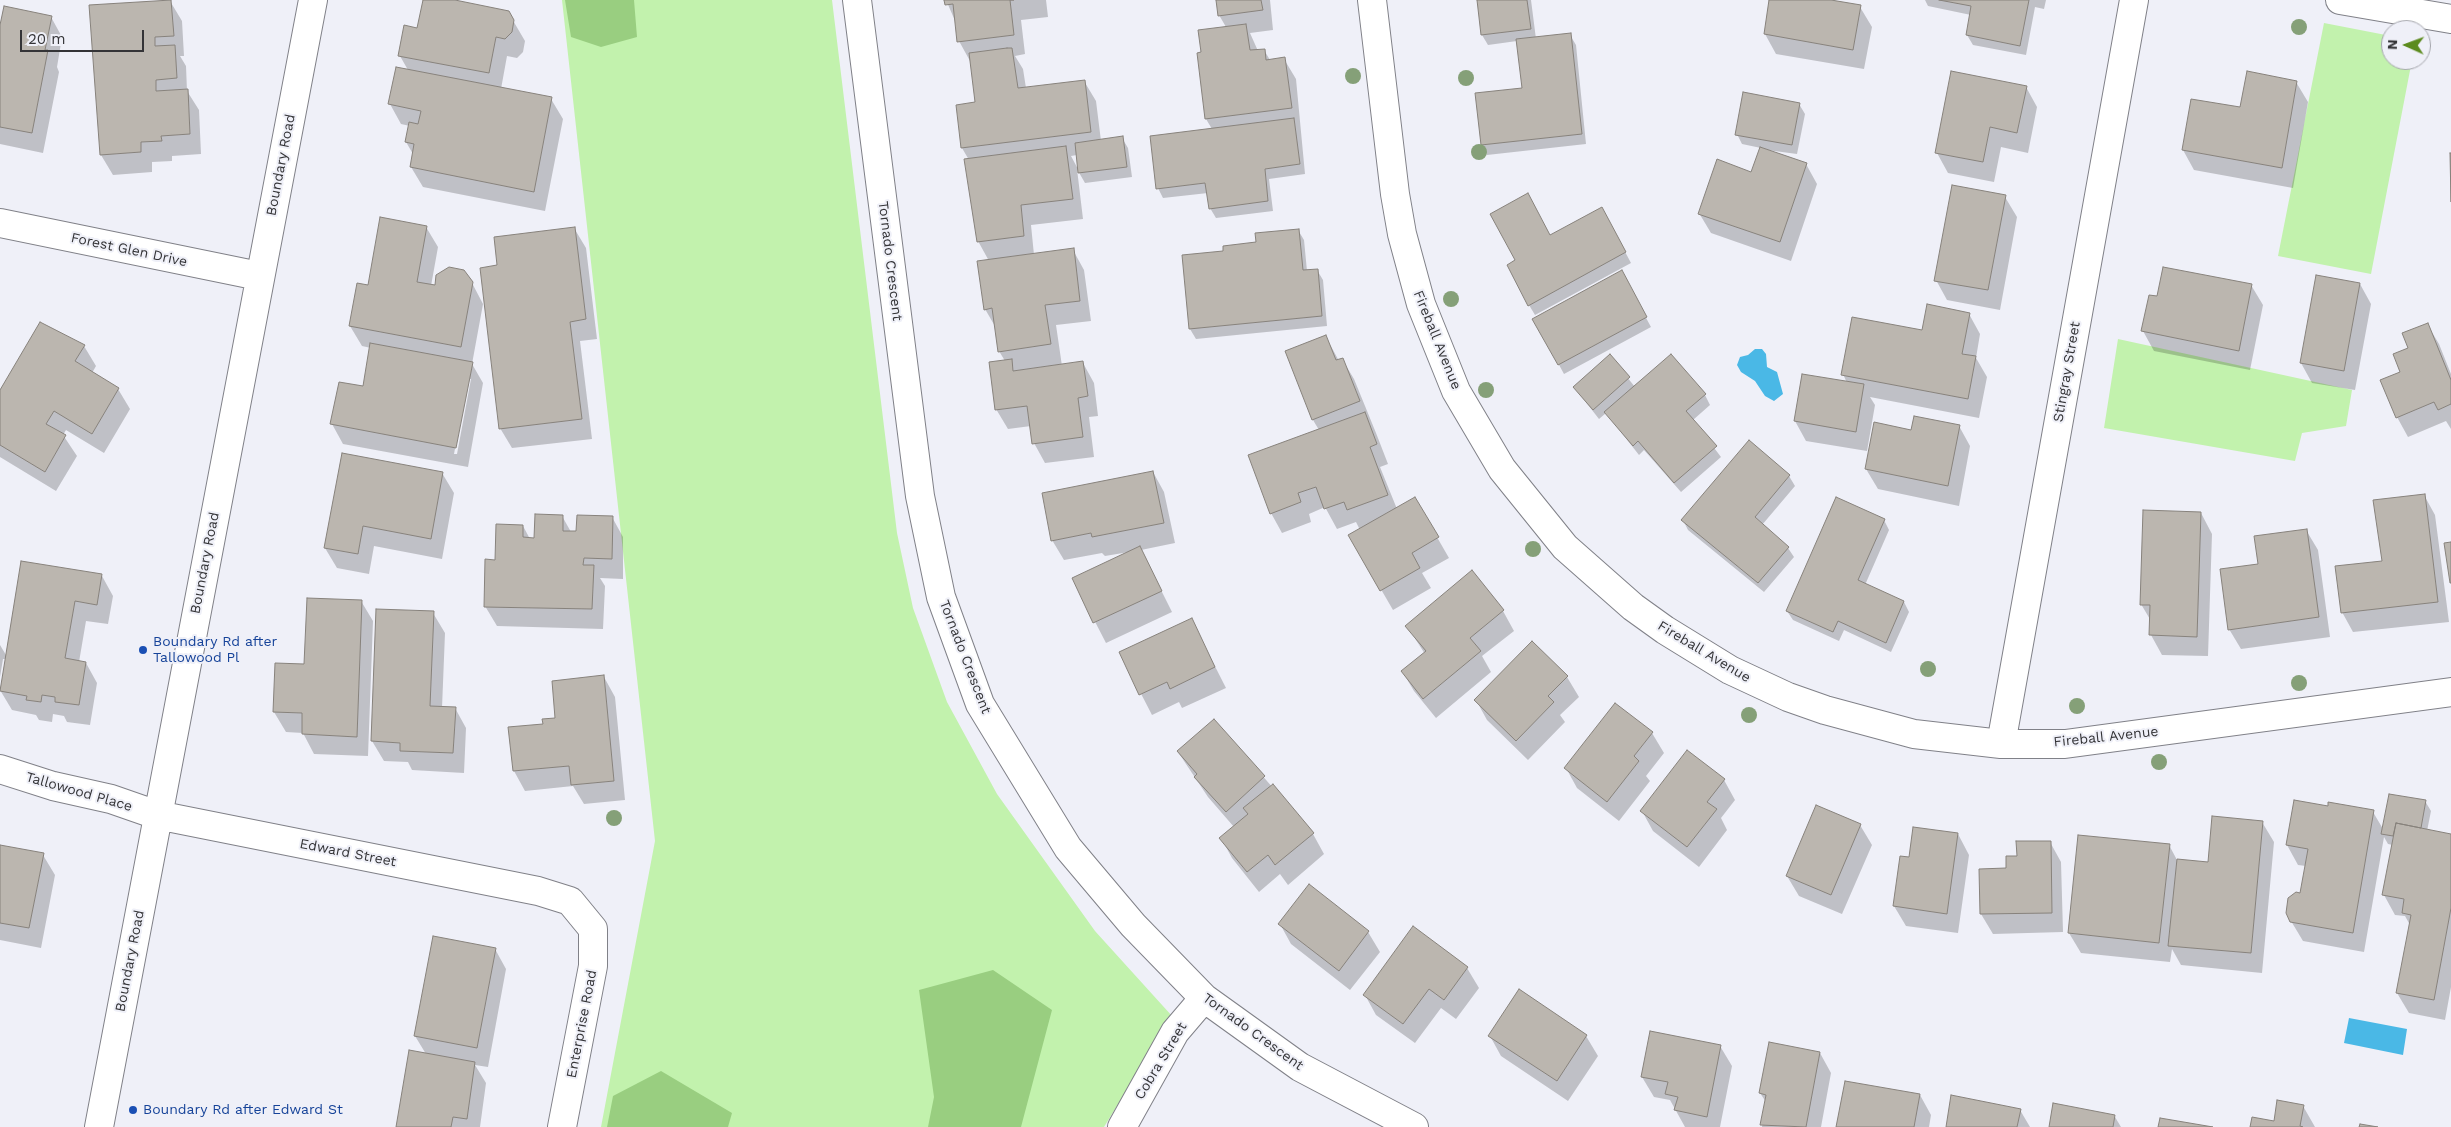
<!DOCTYPE html>
<style>
body{margin:0}
#map{position:relative;width:2451px;height:1127px;overflow:hidden;background:#eff0f8;font-family:"Work Sans",sans-serif}
canvas{display:block}
.north{position:absolute;left:2381px;top:20px;width:50px;height:50px;box-sizing:border-box;background:#eff0f8;border:1px solid #a4a5ab;border-radius:50%;rotate:272deg;font-size:14px;font-weight:700;line-height:20px;text-align:center;color:#343437}
.north::after{content:'';display:block;margin:auto;width:18px;height:22px;background:#5c8b1e;clip-path:polygon(50% 0,100% 100%,50% 72%,0 100%)}
.scale{position:absolute;left:20px;top:30px;width:124px;height:22px;box-sizing:border-box;border:2px solid #343437;border-top:0;padding-left:6px;font-size:15px;line-height:18px;white-space:nowrap;color:#343437;-webkit-text-stroke:4px #eff0f8;paint-order:stroke}
</style>
<div id="map">
<canvas width="2451" height="1127"></canvas>
<div class="north">N</div>
<div class="scale">20 m</div>
</div>
<script>
const g = document.querySelector('canvas').getContext('2d');
g.lineJoin = 'round';
function fill(path, color) { g.fillStyle = color; g.fill(path, 'evenodd'); }
const toPath = rows => new Path2D(rows.map(r => 'M' + r).join(''));
function stroke(path, color, width, dash) { g.strokeStyle = color; g.lineWidth = width; g.lineCap = dash ? 'butt' : 'round'; g.setLineDash(dash || []); g.stroke(path); }
function label(font, color, halo, rows, align = 'center') {
  g.font = font + ' "Work Sans",sans-serif'; g.lineWidth = 4; g.setLineDash([]); g.textBaseline = 'middle'; g.strokeStyle = halo; g.fillStyle = color; for (const [text, x, y, turn = 0] of rows) {
    g.save(); g.translate(x, y); g.rotate((+turn || 0) * Math.PI / 180); g.textAlign = isNaN(turn) ? turn : align; if (halo) g.strokeText(text, 0, 0); g.fillText(text, 0, 0); g.restore();
  }
}
const green = toPath([
 [562,0,832,0,897,533,913,608,947,702,997,794,1095,931,1172,1016,1104,1127,601,1127,655,841],
 [2324,23,2391,36,2391,60,2412,60,2371,274,2278,256],
 [2118,339,2352,390,2346,426,2302,433,2295,461,2104,428]
]);
const forest = toPath([
 [565,0,634,0,637,37,601,47,571,37],
 [993,970,1052,1010,1021,1127,928,1127,934,1097,919,990],
 [661,1071,732,1113,728,1127,607,1127,613,1096]
]);
const water = toPath([
 [1755,349,1762,349,1766,354,1767,367,1777,372,1783,394,1774,401,1765,396,1755,381,1741,372,1737,365,1740,357,1748,355],
 [2349,1018,2407,1029,2403,1055,2344,1043]
]);
const shadow = toPath([
 [424,0,449,0,508,12,525,41,523,52,517,58,507,56,501,89,551,99,563,119,545,211,423,187,411,167,413,154,406,142,410,126,401,124,390,104,408,70,400,56,418,30],
 [946,0,1046,0,1048,17,1021,20,1025,54,1015,56,1023,69,1026,88,1084,81,1096,101,1101,141,1122,138,1128,148,1132,177,1085,183,1077,169,1083,219,1031,225,1034,255,1073,250,1084,270,1091,321,1056,325,1062,366,1083,363,1094,383,1098,416,1089,417,1094,457,1045,463,1034,443,1031,426,1008,429,996,409,1005,361,999,351,996,328,985,309,989,261,978,241,969,160,962,148,977,104,970,61,959,41,956,23],
 [1077,155,1079,171,1071,156],
 [1218,0,1270,0,1273,30,1250,33,1258,51,1264,50,1270,60,1284,59,1296,79,1305,174,1269,179,1273,211,1216,218,1210,208,1208,193,1163,198,1158,188,1212,129,1206,119,1202,53,1226,27,1219,15],
 [1478,0,1531,0,1536,39,1570,35,1576,45,1586,144,1487,155,1482,145,1476,94,1523,89,1517,41,1488,45,1482,35],
 [1771,0,1826,0,1860,7,1872,27,1864,69,1776,54,1765,34],
 [1925,0,2046,0,2044,9,2035,7,2026,55,1973,45,1967,35,1971,15,1928,6],
 [170,1,182,21,184,56,180,56,186,66,187,91,199,110,201,154,172,156,172,161,152,162,152,172,113,175,101,155,91,6],
 [51,17,62,37,57,67,59,72,43,153,0,144,0,32],
 [2296,82,2308,102,2293,188,2194,170,2183,150,2241,109],
 [2026,87,2037,107,2028,153,2001,147,1994,182,1948,173,1937,153],
 [1799,104,1805,114,1797,154,1767,150,1806,164,1817,184,1791,261,1711,233,1699,213,1752,173,1761,148,1742,144,1737,134],
 [2005,197,2017,217,2000,310,1947,300,1936,280],
 [1607,218,1631,263,1535,315,1529,305,1550,236],
 [426,227,438,247,431,286,472,283,483,304,472,364,483,383,468,467,343,444,332,424,364,388,371,348,362,346,350,326,369,286],
 [468,379,471,379,457,454,454,454],
 [574,228,586,248,597,339,580,341,592,439,512,448,500,428,499,267],
 [1298,230,1304,240,1307,271,1317,270,1323,280,1327,326,1196,339,1190,329,1183,256,1225,252],
 [1621,272,1651,327,1564,374,1534,319],
 [2360,284,2371,304,2355,390,2312,383,2301,363],
 [2251,285,2263,305,2250,370,2154,351,2143,331,2158,298],
 [1969,314,1980,334,1976,358,1987,377,1979,418,1870,397,1875,405,1867,451,1806,441,1795,421,1803,375,1847,383,1843,374,1923,332],
 [2427,324,2439,344,2451,374,2451,429,2446,421,2408,437,2397,417,2402,373,2410,348],
 [1326,337,1339,361,1342,359,1354,379,1376,433,1388,464,1380,467,1397,509,1415,499,1449,558,1422,573,1431,588,1393,610,1350,536,1360,530,1356,522,1337,529,1325,507,1309,514,1311,522,1282,533,1271,513,1319,430,1313,420],
 [84,346,96,366,92,373,118,389,130,409,104,453,66,430,63,435,77,456,56,491,0,457,0,392],
 [1610,356,1635,387,1705,395,1710,405,1693,420,1721,457,1681,492,1644,450,1639,455,1606,413,1599,419,1574,387],
 [1959,426,1970,446,1959,506,1878,489,1866,469,1912,431],
 [1749,442,1789,476,1795,486,1762,525,1788,548,1794,557,1764,592,1688,530,1683,520],
 [1153,472,1164,492,1175,543,1141,550,1172,612,1106,643,1073,579,1129,552,1105,556,1102,553,1064,560,1052,540],
 [442,473,454,493,442,559,374,546,369,574,337,568,325,548],
 [2424,495,2435,515,2449,622,2353,632,2342,612,2383,562],
 [2201,513,2212,534,2208,656,2162,655,2151,635,2151,621,2141,604],
 [562,516,571,532,577,532,612,517,623,537,623,579,600,578,605,586,603,629,497,626,485,606,496,561,523,526,530,539,535,539],
 [1884,520,1889,530,1865,585,1904,602,1909,612,1891,652,1844,630,1839,641,1793,620,1787,611],
 [2306,530,2318,550,2330,637,2241,649,2229,629,2260,565],
 [102,576,113,596,108,624,86,621,79,662,86,663,97,683,90,725,67,722,64,716,53,714,52,722,39,720,36,715,12,710,0,690,6,659,3,659,0,677,0,645,6,655],
 [361,601,373,621,368,756,314,754,303,733,286,732,274,712,305,665],
 [1503,611,1514,631,1482,656,1491,672,1436,718,1414,691,1402,671,1425,654,1407,626],
 [433,613,445,633,442,708,455,708,466,728,464,773,412,770,408,762,384,761,372,741],
 [1191,619,1226,688,1182,708,1179,702,1152,715,1120,653],
 [1532,643,1567,677,1579,697,1560,715,1565,722,1528,760,1487,720,1476,700],
 [604,677,615,697,625,800,584,804,573,786,525,791,514,771,509,729,544,725,557,719],
 [1214,720,1313,834,1324,854,1288,885,1280,874,1259,892,1232,858,1221,838,1234,827,1208,797,1178,752],
 [1652,733,1664,753,1646,776,1650,781,1619,821,1577,788,1566,768],
 [1724,780,1735,800,1721,818,1727,830,1699,867,1653,831,1642,811],
 [2425,801,2431,811,2427,831,2451,835,2451,987,2445,1020,2409,1013,2397,993,2410,925,2405,916,2395,915,2384,895,2393,845,2388,844,2384,837,2364,952,2303,941,2291,921,2301,894,2306,866,2298,865,2287,845,2329,807,2373,812,2383,829],
 [2262,822,2274,842,2262,973,2181,965,2172,949,2170,962,2081,953,2069,933,2169,845,2177,860,2210,863],
 [1860,825,1872,845,1842,914,1799,896,1787,876],
 [1958,834,1969,855,1958,933,1906,926,1894,906,1910,858],
 [2050,842,2061,862,2063,932,1993,934,1981,914,2007,869,2018,857],
 [0,846,43,855,55,875,41,948,0,940],
 [1280,924,1368,932,1380,952,1350,990,1291,944],
 [1414,928,1467,968,1479,988,1456,1019,1441,1008,1415,1043,1376,1015,1365,995],
 [495,949,506,969,488,1067,475,1065,486,1083,480,1127,397,1127,426,1054,415,1036],
 [1490,1036,1586,1036,1598,1056,1568,1101,1501,1056],
 [1720,1046,1732,1066,1720,1127,1685,1127,1670,1100,1654,1097,1642,1077],
 [1820,1053,1831,1073,1821,1127,1762,1127,1766,1102,1760,1093],
 [1920,1095,1931,1115,1929,1127,1838,1127],
 [2303,1106,2315,1127,2251,1127,2275,1123],
 [2020,1110,2030,1127,1947,1127],
 [2115,1117,2121,1127,2050,1127]
]);
const building = toPath([
 [171,0,174,36,155,37,155,46,175,45,177,78,156,80,156,91,188,89,190,134,161,136,162,141,141,142,141,152,100,155,89,5,171,0],
 [423,0,455,0,509,11,514,20,512,32,505,39,496,37,489,73,398,56,404,25,417,28,423,0],
 [944,0,1014,0,1010,0,1014,35,957,42,953,4,945,5,944,0],
 [1216,0,1261,0,1263,10,1218,16,1216,0],
 [1477,0,1527,0,1531,29,1481,35,1477,0],
 [1769,0,1831,0,1861,5,1853,50,1764,34,1769,0],
 [1939,0,2029,0,2020,46,1966,35,1971,6,1939,0],
 [4,6,52,16,45,50,48,50,32,133,0,127,0,25,4,6],
 [1246,24,1250,50,1265,49,1266,60,1285,57,1292,108,1205,119,1197,53,1201,52,1198,30,1246,24],
 [1571,33,1582,134,1481,145,1475,93,1522,88,1516,39,1571,33],
 [1007,48,1012,48,1018,88,1085,80,1091,132,961,148,956,105,975,102,969,53,1007,48],
 [396,67,552,97,534,192,410,167,414,144,405,142,409,122,418,124,421,111,388,104,396,67],
 [1951,71,2027,86,2017,133,1990,127,1983,162,1935,153,1951,71],
 [2247,71,2297,81,2282,168,2182,150,2191,99,2240,107,2247,71],
 [1743,92,1800,103,1792,145,1735,135,1743,92],
 [1294,118,1300,164,1265,169,1268,201,1209,209,1205,183,1156,189,1150,136,1294,118],
 [1123,136,1127,167,1078,173,1075,143,1123,136],
 [1066,146,1073,199,1021,205,1024,236,977,242,964,159,1066,146],
 [1760,147,1807,163,1780,242,1698,214,1717,159,1751,172,1760,147],
 [2450,153,2451,153,2451,202,2450,153],
 [1952,185,2006,195,1988,290,1934,281,1952,185],
 [1528,193,1550,235,1602,207,1626,252,1528,306,1507,265,1515,260,1490,214,1528,193],
 [380,217,427,226,417,282,435,285,436,275,449,267,464,270,473,282,461,347,349,326,357,283,368,285,380,217],
 [575,227,586,319,570,322,582,419,499,429,480,268,497,265,494,237,575,227],
 [1299,229,1303,270,1318,269,1322,316,1189,329,1182,255,1223,251,1223,246,1256,242,1255,233,1299,229],
 [1074,248,1080,301,1045,305,1051,344,998,352,992,308,984,310,977,261,1074,248],
 [2163,267,2252,284,2239,351,2141,331,2149,295,2157,296,2163,267],
 [1622,270,1647,317,1558,365,1532,319,1622,270],
 [2316,275,2360,283,2344,371,2300,363,2316,275],
 [1927,304,1970,313,1962,354,1976,356,1968,399,1841,375,1852,317,1922,330,1927,304],
 [40,322,85,345,75,361,119,388,92,434,54,411,46,424,66,435,45,472,0,445,0,390,40,322],
 [2428,323,2451,380,2451,404,2438,410,2434,402,2396,418,2380,380,2400,372,2393,354,2408,348,2402,333,2428,323],
 [1326,335,1336,360,1343,358,1360,401,1312,420,1285,351,1326,335],
 [370,343,473,362,456,448,330,424,339,382,363,386,370,343],
 [1610,354,1630,377,1593,410,1573,387,1610,354],
 [1671,354,1706,394,1686,411,1717,446,1674,483,1638,441,1633,446,1604,412,1671,354],
 [1012,359,1013,371,1083,361,1088,396,1078,398,1083,437,1032,444,1027,406,995,410,989,362,1012,359],
 [1802,374,1864,384,1856,432,1794,421,1802,374],
 [1365,412,1377,444,1370,447,1388,495,1347,510,1344,502,1324,509,1316,487,1298,493,1301,502,1270,514,1248,455,1365,412],
 [1914,416,1960,425,1948,486,1865,469,1874,422,1911,430,1914,416],
 [1749,440,1790,475,1755,517,1789,547,1758,583,1681,520,1749,440],
 [342,453,443,472,431,539,363,526,358,554,324,548,342,453],
 [1153,471,1164,523,1092,537,1091,533,1051,541,1042,493,1153,471],
 [2425,494,2438,602,2341,613,2335,566,2382,561,2373,500,2425,494],
 [1415,497,1439,537,1412,553,1420,568,1380,591,1348,535,1415,497],
 [1836,497,1885,519,1858,580,1904,601,1886,643,1838,621,1833,632,1786,611,1836,497],
 [2143,510,2201,512,2197,637,2149,635,2150,605,2140,605,2143,510],
 [535,514,563,515,563,531,576,531,577,515,613,516,612,559,584,558,583,565,594,565,592,609,484,607,485,559,495,560,496,524,523,525,523,537,534,538,535,514],
 [2307,529,2319,617,2228,630,2220,569,2258,564,2254,536,2307,529],
 [2451,542,2451,583,2450,583,2444,543,2451,542],
 [1140,546,1162,591,1093,623,1072,578,1140,546],
 [21,561,102,574,97,605,75,601,65,658,86,662,79,705,55,702,55,697,42,695,41,702,26,700,27,696,0,691,21,561],
 [1472,570,1504,610,1470,638,1481,651,1423,699,1401,671,1426,651,1405,626,1472,570],
 [307,598,362,600,357,737,302,734,302,713,273,712,275,663,304,664,307,598],
 [376,609,434,611,430,706,456,707,453,753,400,751,400,743,371,741,376,609],
 [1192,618,1215,667,1170,689,1167,682,1139,695,1119,652,1192,618],
 [1532,641,1568,676,1548,696,1554,702,1516,741,1474,700,1532,641],
 [604,675,614,781,571,785,569,766,513,771,508,727,543,724,542,719,555,718,552,681,604,675],
 [1615,703,1653,732,1634,756,1639,761,1607,802,1564,768,1615,703],
 [1214,719,1265,776,1226,812,1194,777,1197,774,1177,751,1214,719],
 [1687,750,1725,779,1707,802,1717,809,1687,847,1640,811,1687,750],
 [1273,784,1314,833,1275,865,1268,855,1247,872,1219,838,1248,814,1243,808,1273,784],
 [2389,794,2426,800,2421,828,2396,823,2393,836,2381,834,2389,794],
 [2294,800,2328,806,2328,802,2374,810,2353,933,2290,922,2286,913,2288,898,2296,892,2300,893,2308,849,2286,845,2294,800],
 [1816,805,1861,824,1831,895,1786,876,1816,805],
 [2212,816,2263,821,2251,953,2168,946,2177,859,2208,862,2212,816],
 [2396,823,2451,834,2451,908,2434,1000,2396,993,2411,915,2402,913,2404,899,2382,895,2396,823],
 [1913,827,1958,833,1947,914,1893,906,1900,856,1909,857,1913,827],
 [2078,835,2170,844,2159,943,2068,933,2078,835],
 [2016,841,2051,841,2052,913,1980,914,1979,869,2006,868,2006,856,2017,856,2016,841],
 [0,845,44,853,29,928,0,923,0,845],
 [1309,884,1369,931,1339,971,1278,924,1309,884],
 [1413,926,1468,967,1444,1000,1429,989,1403,1024,1363,995,1413,926],
 [433,936,496,948,477,1048,414,1036,433,936],
 [1519,989,1587,1035,1557,1081,1488,1036,1519,989],
 [1650,1031,1721,1045,1707,1117,1674,1110,1678,1097,1665,1094,1668,1082,1641,1077,1650,1031],
 [1769,1042,1820,1052,1806,1127,1760,1125,1766,1095,1759,1093,1769,1042],
 [409,1050,475,1062,467,1119,453,1117,451,1127,396,1127,409,1050],
 [1845,1081,1920,1094,1914,1127,1836,1127,1845,1081],
 [1951,1095,2021,1109,2017,1127,1946,1127,1951,1095],
 [2277,1100,2304,1105,2300,1126,2303,1127,2250,1127,2252,1117,2274,1121,2277,1100],
 [2053,1103,2115,1115,2113,1127,2049,1127,2053,1103],
 [2160,1118,2213,1127,2158,1127,2160,1118],
 [2360,1124,2378,1127,2359,1127,2360,1124]
]);
const minor = toPath([
 [857,0,920,496,941,597,980,704,1068,848,1133,925,1204,998,1300,1067,1414,1127],
 [1372,0,1395,194,1402,234,1421,304,1456,391,1502,469,1565,547,1633,607,1665,630,1730,670,1788,697,1825,710,1914,734,2001,744,2065,744,2451,692],
 [2340,0,2451,19],
 [0,223,259,276],
 [2001,744,2134,0],
 [0,769,53,786,111,799,157,815,538,891,570,901,593,929,593,966,562,1127],
 [99,1127,313,0],
 [1122,1127,1175,1032,1204,998]
]);
const trees = [
 [2299,27],
 [1353,76],
 [1466,78],
 [1479,152],
 [1451,299],
 [1486,390],
 [1533,549],
 [1928,669],
 [2299,683],
 [2077,706],
 [1749,715],
 [2159,762],
 [614,818]
];
const markers = [
 [143,650,5,"#1a4fb4"],
 [133,1110,5,"#1a4fb4"]
];
const streetNames = [
 ["Boundary Road",281,165,-79],
 ["Forest Glen Drive",129,250,12],
 ["Tornado Crescent",890,261,83],
 ["Fireball Avenue",1437,340,68],
 ["Stingray Street",2067,372,-80],
 ["Boundary Road",205,563,-79],
 ["Fireball Avenue",1704,652,31],
 ["Tornado Crescent",965,657,69],
 ["Fireball Avenue",2106,737,-6],
 ["Tallowood Place",79,792,16],
 ["Edward Street",348,853,11],
 ["Boundary Road",130,961,-79],
 ["Enterprise Road",582,1024,-79],
 ["Tornado Crescent",1253,1032,36],
 ["Cobra Street",1161,1061,-59]
];
const transitNames = [
 ["Boundary Rd after",153,642],
 ["Tallowood Pl",153,658],
 ["Boundary Rd after Edward St",143,1110]
];
fill(green, '#c2f2ad');
fill(forest, '#99ce80');
fill(water, '#4ab8e6');
fill(shadow, '#0003');
fill(building, '#bbb6af');
stroke(building, '#87827c', 1);
stroke(minor, '#808188', 30);
stroke(minor, '#fff', 28);
g.fillStyle = '#85a078';
for (const [x, y] of trees) { g.beginPath(); g.arc(x, y, 8, 0, 2 * Math.PI); g.fill(); }
for (const [x, y, r, color] of markers) { const dot = new Path2D(); dot.arc(x, y, r, 0, 2 * Math.PI); g.fillStyle = color; g.fill(dot); stroke(dot, '#eff0f8', 2); }
label('14px', '#343437', '#eff0f8', streetNames);
label('14px', '#164399', '#eff0f8', transitNames, 'left');
</script>
